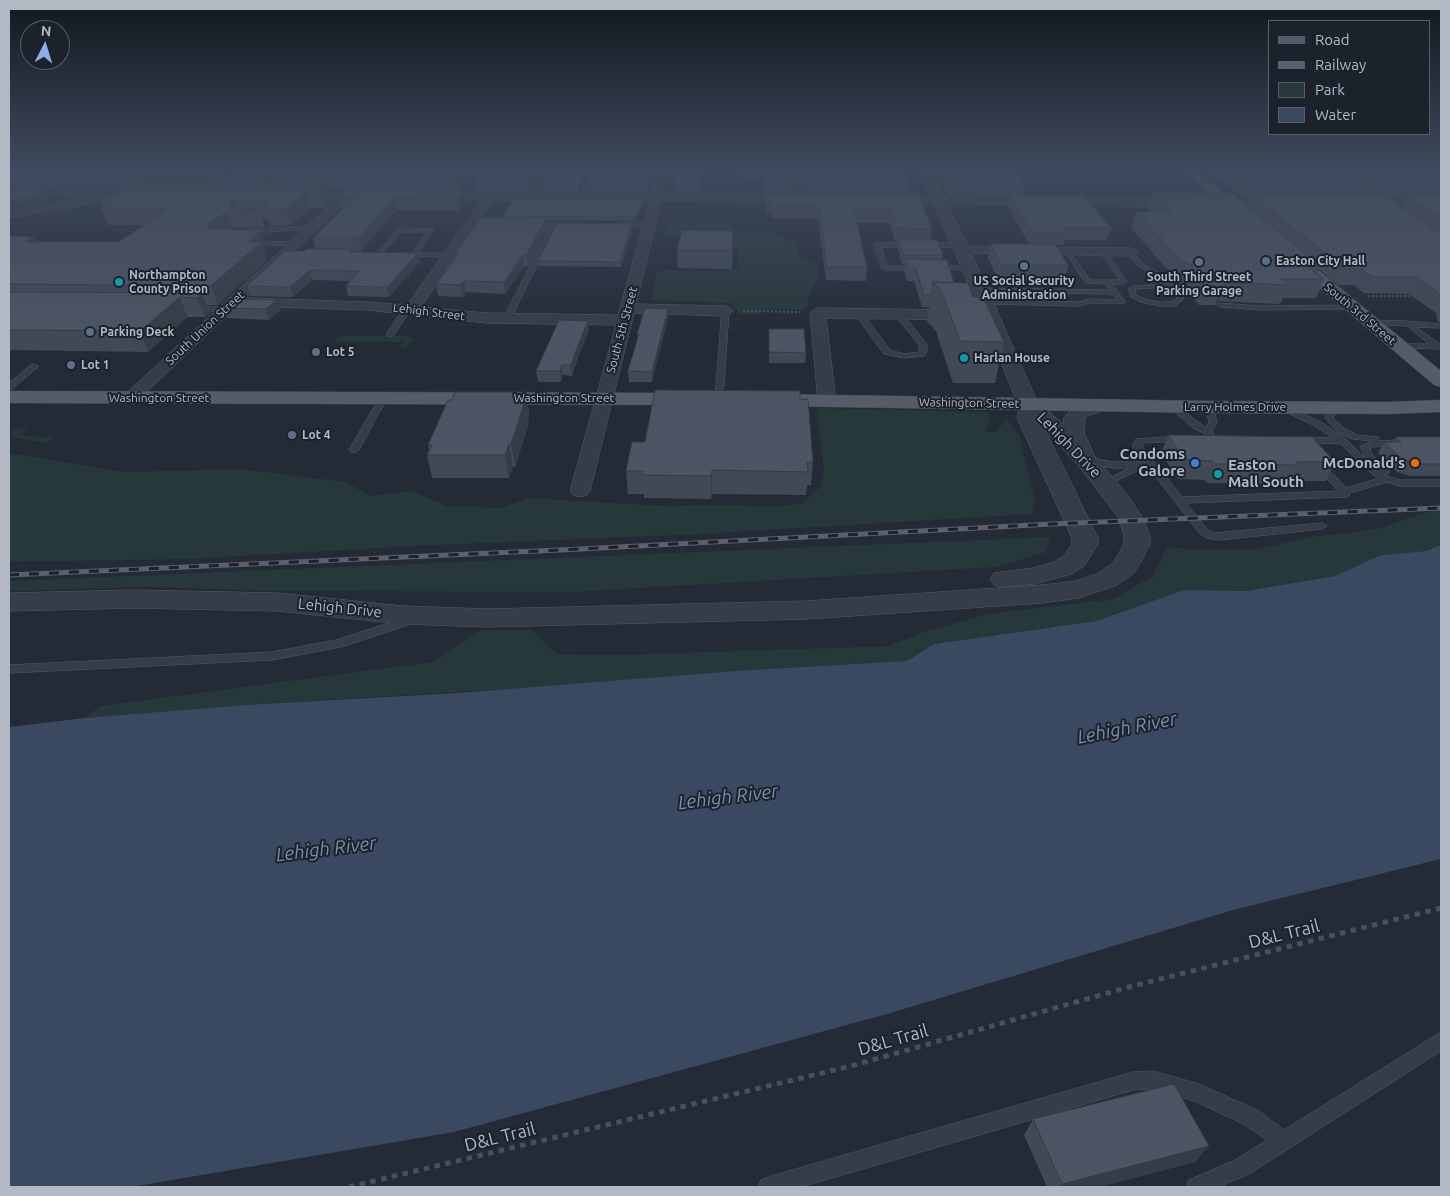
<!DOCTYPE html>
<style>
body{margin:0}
#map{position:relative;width:1450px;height:1196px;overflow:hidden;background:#232b37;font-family:Ubuntu,sans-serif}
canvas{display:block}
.frame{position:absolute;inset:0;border:10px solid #b2b8c4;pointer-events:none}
.legend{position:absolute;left:1268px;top:20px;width:162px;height:115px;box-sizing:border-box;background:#1c222c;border:1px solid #585e69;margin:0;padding:6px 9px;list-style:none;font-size:15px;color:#b2b8c4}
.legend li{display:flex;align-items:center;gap:10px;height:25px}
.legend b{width:25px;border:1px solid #585e69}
.north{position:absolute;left:20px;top:20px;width:50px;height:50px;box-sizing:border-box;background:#1c222c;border:1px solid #585e69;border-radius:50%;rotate:5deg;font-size:14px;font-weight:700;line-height:20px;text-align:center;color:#b2b8c4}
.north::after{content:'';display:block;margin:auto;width:18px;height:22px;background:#8db0ed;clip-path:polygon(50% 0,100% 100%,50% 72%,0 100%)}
</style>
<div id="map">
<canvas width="1450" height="1196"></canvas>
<div class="frame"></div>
<ul class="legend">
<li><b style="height:6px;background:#555c68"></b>Road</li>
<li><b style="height:6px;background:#59616e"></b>Railway</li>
<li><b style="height:14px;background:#263839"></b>Park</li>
<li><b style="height:14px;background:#3a495f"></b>Water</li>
</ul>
<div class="north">N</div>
</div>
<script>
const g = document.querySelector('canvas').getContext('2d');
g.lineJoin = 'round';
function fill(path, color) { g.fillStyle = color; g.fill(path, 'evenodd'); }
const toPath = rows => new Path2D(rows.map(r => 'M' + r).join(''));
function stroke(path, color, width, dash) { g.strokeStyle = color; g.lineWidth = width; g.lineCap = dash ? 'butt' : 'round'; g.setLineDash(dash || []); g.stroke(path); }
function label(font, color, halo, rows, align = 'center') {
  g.font = font + ' Ubuntu,sans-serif'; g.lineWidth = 4; g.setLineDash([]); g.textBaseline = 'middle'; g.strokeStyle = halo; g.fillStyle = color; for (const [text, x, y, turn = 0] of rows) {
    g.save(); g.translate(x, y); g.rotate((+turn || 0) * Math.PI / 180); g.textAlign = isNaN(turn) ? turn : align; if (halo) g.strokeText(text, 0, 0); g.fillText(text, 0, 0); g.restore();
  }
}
const green = toPath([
 [691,222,724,225,741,232,763,231,796,242,799,256,819,266,817,278,809,296,808,306,804,310,776,309,753,314,739,314,732,303,651,300,657,273,662,270,716,271,738,268,738,249,732,245,683,236,665,235,667,227],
 [340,336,408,336,414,338,409,346,404,348,400,347,403,342,334,342,336,338],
 [816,408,988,412,989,424,985,432,997,432,1006,418,1019,435,1035,502,1032,514,701,534,414,546,188,559,9,562,9,453,123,472,240,469,346,482,370,496,412,491,447,506,500,508,529,498,665,506,730,505,773,507,803,503,820,487,824,472],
 [18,428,27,429,21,436,56,437,46,443,13,437,11,435,13,430],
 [1441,508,1441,545,1426,551,1381,555,1335,576,1246,591,1184,590,1096,621,934,644,907,661,749,670,568,685,245,705,85,718,100,706,432,662,480,630,532,630,557,654,619,655,888,646,924,632,988,614,1114,599,1153,576,1167,547,1190,549,1253,550,1310,537,1356,532,1385,527,1393,523],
 [1051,537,1046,552,996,567,573,592,281,591,144,587,9,591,9,581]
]);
const water = toPath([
 [1441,545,1441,859,1233,910,887,1014,454,1132,131,1187,9,1187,9,727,85,718,245,705,457,693,749,670,907,661,934,644,1096,621,1184,590,1246,591,1335,576,1381,555,1426,551]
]);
const pathFar1 = toPath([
 [1368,296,1412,296],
 [743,311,800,312]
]);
const path = toPath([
 [349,1187,851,1066,1129,987,1441,908]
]);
const service = toPath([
 [195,169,201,169,174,188,170,188,170,186,195,169],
 [591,169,597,169,584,198,579,199,591,169],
 [797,169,802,169,804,199,801,201,798,199,797,169],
 [554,222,573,225,570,227,556,226,511,319,504,321,503,319,550,226,533,226,530,224,533,222,554,222],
 [618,223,649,223,652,225,649,227,616,226,615,225,618,223],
 [315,226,316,227,313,229,247,233,244,231,247,229,315,226],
 [400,228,433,229,434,230,418,253,450,253,453,255,450,257,401,256,401,254,412,253,427,232,402,232,380,255,376,255,376,253,400,228],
 [251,241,294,242,297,244,294,246,249,244,248,243,251,241],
 [877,243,960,243,963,245,960,247,881,247,887,266,918,266,921,268,918,270,884,270,881,268,874,245,877,243],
 [1067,249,1069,250,1090,280,1120,280,1100,252,1105,251,1127,281,1123,284,1112,284,1126,302,1124,303,1089,303,1080,306,984,304,980,302,984,300,1079,302,1088,299,1117,300,1113,294,979,292,976,290,979,288,1110,290,1105,284,1086,283,1064,251,1067,249],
 [1129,251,1133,251,1142,263,1171,282,1184,298,1176,306,1160,306,1141,302,1131,297,1128,289,1133,286,1162,284,1165,286,1164,287,1136,289,1135,290,1136,295,1145,299,1160,302,1171,302,1177,298,1167,284,1137,265,1128,252,1129,251],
 [934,266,969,266,972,268,969,270,932,269,931,268,934,266],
 [1218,303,1260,306,1353,305,1357,307,1353,309,1260,310,1221,307,1217,305,1218,303],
 [190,307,226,307,230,309,226,311,193,311,189,309,190,307],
 [404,308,411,310,393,336,387,336,386,334,404,308],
 [722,309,729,311,723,399,719,402,715,399,722,309],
 [855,311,861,311,890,350,904,354,919,352,919,345,894,314,901,312,926,343,928,350,924,356,904,358,884,354,854,313,855,311],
 [1367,320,1407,321,1441,324,1441,328,1416,327,1441,345,1441,349,1396,348,1395,346,1399,344,1429,344,1407,326,1370,324,1367,324,1367,320],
 [32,364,39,366,12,389,9,389,9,383,32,364],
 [383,395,387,398,359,450,354,453,351,452,349,450,379,398,383,395],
 [1173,403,1205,427,1209,423,1206,407,1210,404,1213,405,1217,423,1212,431,1217,439,1216,441,1210,441,1204,433,1193,428,1170,408,1169,406,1173,403],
 [1337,404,1341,407,1335,413,1333,418,1344,428,1357,435,1378,437,1379,439,1378,441,1397,440,1402,443,1397,446,1370,447,1371,453,1390,472,1384,475,1400,480,1441,480,1441,486,1399,486,1387,482,1350,493,1349,496,1346,497,1186,503,1208,530,1214,533,1322,523,1327,526,1322,529,1220,540,1207,538,1200,534,1149,468,1143,468,1120,479,1115,482,1112,490,1109,491,1104,488,1108,479,1129,468,1114,468,1086,463,1081,460,1086,457,1114,462,1145,462,1132,446,1136,439,1180,436,1184,439,1183,441,1143,443,1142,446,1182,497,1338,491,1316,466,1316,462,1322,462,1346,488,1377,479,1341,444,1298,442,1296,440,1301,437,1333,438,1315,426,1280,409,1284,406,1287,407,1321,422,1346,439,1365,458,1360,446,1372,441,1352,439,1338,432,1325,418,1328,410,1337,404],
 [414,615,420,619,418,622,341,647,272,660,9,673,9,665,272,652,336,640,414,615],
 [1441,1032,1441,1051,1249,1174,1218,1187,1186,1187,1189,1180,1235,1160,1267,1140,1245,1125,1197,1102,1153,1089,1133,1090,801,1187,758,1187,761,1180,768,1177,1133,1072,1153,1071,1199,1084,1259,1111,1284,1130,1441,1032]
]);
const pedestrian = toPath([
 [543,173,550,175,535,199,529,199,528,197,543,173]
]);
const minor = toPath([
 [659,169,669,169,663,194,797,195,803,199,797,203,661,201,636,304,725,306,730,308,733,311,730,314,725,316,634,313,590,491,587,495,580,497,573,495,570,491,616,325,486,323,367,310,244,306,238,305,136,402,130,403,124,402,121,398,336,199,298,198,292,195,294,193,372,192,378,196,372,200,349,199,246,298,367,302,407,305,482,200,433,200,429,198,427,196,429,194,652,194,659,169],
 [494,200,650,201,618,315,486,313,421,307,494,200],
 [9,190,137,191,143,194,137,197,9,196,9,190],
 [888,196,1280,200,1286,204,1280,208,884,203,882,200,888,196],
 [1366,200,1441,201,1441,209,1362,207,1360,204,1362,201,1366,200],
 [962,246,1131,248,1138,252,1131,256,957,253,955,250,962,246],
 [818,308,960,310,965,312,968,315,965,318,960,320,826,318,836,401,833,405,827,406,821,405,818,401,810,313,813,310,818,308]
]);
const tertiary = toPath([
 [918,169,930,169,970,250,1037,401,1063,424,1064,417,1073,408,1102,399,1109,401,1112,405,1109,409,1087,416,1085,418,1084,433,1094,455,1129,497,1142,517,1150,535,1150,544,1138,567,1134,573,1117,585,1079,598,1042,603,807,619,487,627,403,624,277,611,134,608,9,611,9,593,134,590,277,593,403,606,487,609,807,601,1042,585,1076,581,1099,573,1114,562,1124,544,1124,535,1118,517,1078,465,1045,430,1098,538,1098,544,1084,566,1072,574,1034,584,1003,587,994,585,990,579,994,573,1033,568,1054,562,1065,555,1072,544,1072,538,1017,418,1019,411,1018,404,954,250,918,169],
 [145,187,150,188,152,191,150,194,9,218,9,210,145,187]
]);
const primary = toPath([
 [1181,169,1194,169,1250,214,1252,217,1250,220,1240,220,1181,169],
 [1294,253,1300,255,1441,371,1441,387,1434,385,1288,261,1286,258,1288,255,1294,253],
 [9,391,690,393,697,395,700,399,697,403,690,405,9,403,9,391],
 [770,394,1210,401,1387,402,1441,400,1441,412,1387,414,1210,413,770,406,763,404,760,400,763,396,770,394]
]);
const rail = toPath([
 [9,575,581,549,1052,524,1441,508]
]);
const serviceBridge = toPath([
 [1162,286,1182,286]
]);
const wall = toPath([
 [9,169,250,169,191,178,189,171,174,181,162,183,191,183,190,182,478,169,460,190,466,202,458,211,396,210,361,251,353,251,353,252,418,253,420,262,389,297,348,296,346,286,351,281,312,280,293,297,251,296,247,286,304,251,316,249,313,238,343,208,342,208,339,197,346,190,328,190,331,201,323,208,310,208,291,225,270,226,268,219,262,219,265,227,233,228,232,229,261,230,266,248,264,250,267,260,218,305,207,305,210,313,205,317,187,317,148,352,9,350,9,236,33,237,36,242,119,242,143,225,108,225,101,208,103,207,101,202,122,189,9,188],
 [483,169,590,169,588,172,542,171,529,192,476,191,474,180],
 [655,169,646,193,589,192,588,181],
 [677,169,797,169,796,169,796,193,805,193,804,169,904,169,909,184,908,194,932,229,930,240,943,255,943,260,954,283,973,297,1004,342,995,383,953,383,936,331,927,321,929,307,922,307,914,281,907,281,904,271,905,264,902,264,898,249,898,241,895,241,890,223,857,223,867,267,866,281,826,280,818,218,771,218,770,213,767,213,766,194,765,194,764,178,742,178,742,171,703,170,699,192,675,192,674,181],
 [936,169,1013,169,1024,185,1022,195,1111,228,1107,240,1065,240,1064,245,1056,245,1068,265,1065,280,998,280,988,258,991,244,1029,244,1008,207,1011,196,948,195],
 [1207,169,1441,169,1441,322,1438,322,1436,313,1409,294,1364,293,1354,285,1338,285,1319,269,1317,274,1324,279,1316,298,1283,298,1280,304,1218,301,1215,305,1199,305,1186,290,1187,283,1177,280,1131,228,1136,212,1151,212,1148,209,1152,192,1248,207,1251,198,1243,198],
 [1368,192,1373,196,1366,196],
 [1388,199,1405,199,1401,208],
 [584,179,578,192,542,192,541,188],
 [643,204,635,221,546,220,547,228,528,266,524,266,505,294,466,292,462,297,438,296,436,284,456,258,455,254,503,218,503,216],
 [632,224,633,229,621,267,539,266,538,261],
 [733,231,732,269,678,268,677,250],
 [277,300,280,310,269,320,227,318,223,308],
 [668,309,668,319,652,382,629,382,628,371,637,341,637,334],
 [769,329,806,353,805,363,769,363],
 [589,331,579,355,572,376,563,375,561,382,538,382,536,371],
 [526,392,529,414,528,417,529,423,515,467,513,467,509,478,432,478,427,455,429,450,428,445],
 [800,399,813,462,811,485,807,485,806,495,712,494,711,499,644,498,644,494,628,494,626,471,645,442],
 [1168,435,1335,462,1326,481,1291,481,1290,484,1207,483,1205,480,1178,479,1161,453],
 [1396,437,1441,437,1441,476,1410,476,1397,472,1378,453,1384,442,1394,442],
 [1033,1119,1195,1162,1099,1187,1047,1187,1024,1135]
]);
const shadedWall = toPath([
 [179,169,250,169,191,178,189,171,174,181,126,189,123,181],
 [288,169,372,169,271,179,272,182,261,190,259,182,269,174],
 [467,169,478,169,459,191,457,180],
 [536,169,542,169,542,171,529,192,528,181],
 [650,169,655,169,646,193,646,182],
 [701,169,703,169,699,192,699,181],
 [584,175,584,179,578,192,578,188],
 [327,184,331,201,323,208,319,192],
 [464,190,466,202,458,211,456,200],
 [306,191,310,208,291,225,286,208],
 [43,193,47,201,9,208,9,200],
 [394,198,396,210,361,251,358,238],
 [642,200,643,204,635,221,635,217],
 [234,201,237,211,232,211,229,203],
 [228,211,233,228,214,242,208,227,208,224],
 [546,218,547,228,528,266,526,255],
 [632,224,633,229,621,267,620,262],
 [261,230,266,248,264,250,267,260,218,305,211,286,248,242],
 [733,231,733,249,732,269,732,250],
 [33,237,42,254,25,242],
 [418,253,420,262,389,297,387,287],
 [523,255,524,266,505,294,504,282],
 [310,270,312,280,293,297,290,287],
 [464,281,466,292,462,297,460,285],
 [1225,282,1218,301,1215,305,1222,286],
 [202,293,210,313,205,317,197,298],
 [180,297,187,317,148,352,140,331],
 [277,300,280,310,269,320,265,309],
 [668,309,668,319,652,382,652,372],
 [588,321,589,331,579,355,572,376,571,365,578,345],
 [562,365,563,375,561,382,560,371],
 [526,392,529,414,528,417,529,423,515,467,511,444],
 [509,444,513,467,509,478,505,455],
 [712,470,712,494,711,499,711,476],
 [1209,1146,1195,1162,1099,1187,1060,1187,1062,1184]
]);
const building = toPath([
 [9,169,179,169,171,173,123,181,9,180,9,169],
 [191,169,201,169,188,171,191,169],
 [270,169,288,169,269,174,259,182,190,182,270,169],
 [325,169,409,169,414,171,417,169,467,169,457,180,271,179,291,172,325,169],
 [483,169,536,169,528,181,474,180,483,169],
 [593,169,650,169,646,182,588,181,593,169],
 [677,169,701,169,699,181,674,181,677,169],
 [764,169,796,169,796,183,765,183,764,169],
 [805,169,904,169,909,184,806,183,805,169],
 [942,169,1013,169,1024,185,950,184,942,169],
 [1228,169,1346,169,1371,185,1248,184,1228,169],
 [1358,169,1441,169,1441,186,1384,185,1358,169],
 [549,175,584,175,578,188,541,188,549,175],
 [132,183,327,184,319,192,306,191,286,208,265,209,269,205,264,202,234,201,229,203,231,208,259,209,228,211,208,224,208,227,212,229,261,230,248,242,261,242,211,286,9,284,9,236,33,237,25,242,119,242,167,209,101,208,111,202,101,202,132,183],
 [347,189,464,190,456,200,394,198,358,238,313,238,355,197,339,197,347,189],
 [9,190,41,190,43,193,9,200,9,190],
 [1152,192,1231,193,1321,266,1307,266,1324,279,1281,279,1288,285,1225,282,1222,286,1206,286,1192,271,1192,265,1183,262,1136,212,1172,212,1152,192],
 [766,193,918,194,932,229,897,228,891,211,854,211,867,267,827,267,819,206,771,206,770,201,767,201,766,193],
 [1011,195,1084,196,1111,228,1063,227,1067,232,1032,232,1011,195],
 [1252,195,1384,196,1441,234,1441,295,1417,277,1372,277,1361,269,1345,269,1252,195],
 [1407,196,1441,196,1441,218,1407,196],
 [514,199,642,200,635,217,503,216,514,199],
 [481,218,546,218,526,255,523,255,504,282,464,281,460,285,436,284,459,254,455,254,481,218],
 [557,223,632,224,620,262,538,261,557,223],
 [682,230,733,231,732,250,677,250,682,230],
 [899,240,937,240,943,255,903,255,899,240],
 [991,244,1055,244,1068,265,1001,265,991,244],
 [307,249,353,249,350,252,418,253,387,287,346,286,359,271,310,270,290,287,247,286,285,251,304,251,307,249],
 [906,259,947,260,954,283,933,282,931,295,924,295,916,269,909,269,906,259],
 [933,282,968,283,973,297,983,297,1004,342,960,341,942,292,933,282],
 [9,292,202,293,197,298,180,297,140,331,9,330,9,292],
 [233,299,277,300,265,309,223,308,233,299],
 [645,308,668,309,652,372,628,371,639,334,637,334,645,308],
 [559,320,588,321,578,345,571,365,562,365,560,371,536,371,559,320],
 [769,329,804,329,806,353,769,352,769,329],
 [655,390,800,391,800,399,808,399,813,462,807,462,808,472,712,470,711,476,642,475,643,471,626,471,632,442,645,442,655,390],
 [455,392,526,392,522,401,525,401,511,444,509,444,505,455,427,455,432,445,428,445,448,400,452,400,455,392],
 [1168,435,1312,437,1335,462,1296,462,1298,465,1215,464,1212,461,1185,460,1168,435],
 [1396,437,1441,437,1441,464,1417,464,1403,460,1384,442,1401,442,1396,437],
 [1174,1084,1209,1146,1062,1184,1033,1119,1174,1084]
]);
const markers = [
 [1266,261,5,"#5c6f8a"],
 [1199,262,5,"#5c6f8a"],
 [1024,266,5,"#5c6f8a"],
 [119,282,5,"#0f9aa8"],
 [90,332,5,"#5c6f8a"],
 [316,352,5,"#5c6f8a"],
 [964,358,5,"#0f9aa8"],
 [71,365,5,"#5c6f8a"],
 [292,435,5,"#5c6f8a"],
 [1195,463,5,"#3f7fe0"],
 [1415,463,5,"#e8710a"],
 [1218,474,5,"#0f9aa8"]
];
const farPoinames = [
 ["Easton City Hall",1276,261],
 ["Northampton",129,275],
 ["County Prison",129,289],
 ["South Third Street",1199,277,"center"],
 ["Parking Garage",1199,291,"center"],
 ["US Social Security",1024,281,"center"],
 ["Administration",1024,295,"center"],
 ["Parking Deck",100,332],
 ["Lot 5",326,352],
 ["Harlan House",974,358],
 ["Lot 1",81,365],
 ["Lot 4",302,435]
];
const farStreetnames = [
 ["Lehigh Street",429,312,7],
 ["South 3rd Street",1360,314,40],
 ["South Union Street",205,328,-43],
 ["South 5th Street",622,330,-75],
 ["Washington Street",159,398],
 ["Washington Street",564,398],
 ["Washington Street",969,403,1],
 ["Larry Holmes Drive",1235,407]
];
const streetNames = [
 ["Lehigh Drive",1069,445,46],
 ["Lehigh Drive",340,608,6]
];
const poiNames = [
 ["Condoms",1185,454],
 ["Galore",1185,471],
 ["McDonald's",1405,463],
 ["Easton",1228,465,"left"],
 ["Mall South",1228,482,"left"]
];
const nearStreetnames = [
 ["D&L Trail",1284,934,-14],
 ["D&L Trail",893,1040,-16],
 ["D&L Trail",500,1137,-14]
];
const nearWaternames = [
 ["Lehigh River",1127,728,-11],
 ["Lehigh River",728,797,-7],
 ["Lehigh River",326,849,-7]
];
fill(green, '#263839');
fill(water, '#3a495f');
stroke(service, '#555b66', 1);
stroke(pedestrian, '#555b66', 1);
stroke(minor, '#555b66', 1);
stroke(tertiary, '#555b66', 1);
stroke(primary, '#404651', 1);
stroke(pathFar1, '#435356', 2, [2, 2]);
stroke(path, '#435356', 5, [5.5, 5.5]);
fill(service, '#373d48');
fill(pedestrian, '#373d48');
fill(minor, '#373d48');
fill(tertiary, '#373d48');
fill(primary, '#555c68');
stroke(rail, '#59616e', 5);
stroke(rail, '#1c222c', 3, [10]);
stroke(serviceBridge, '#555b66', 8, []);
stroke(serviceBridge, '#373d48', 8);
fill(wall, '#414955');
fill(shadedWall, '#353c45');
fill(building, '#4c5563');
stroke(building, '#353c45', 1);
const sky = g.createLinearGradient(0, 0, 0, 336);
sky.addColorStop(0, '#13181e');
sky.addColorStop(0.5, '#3f4a5e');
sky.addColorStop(1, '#3f4a5e00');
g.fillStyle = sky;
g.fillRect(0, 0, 1450, 336);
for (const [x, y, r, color] of markers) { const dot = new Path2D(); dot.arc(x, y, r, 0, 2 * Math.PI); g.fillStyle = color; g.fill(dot); stroke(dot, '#1c222c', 2); }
label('bold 12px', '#b2b8c4', '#1c222c', farPoinames, 'left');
label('12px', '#b2b8c4', '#1c222c', farStreetnames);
label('15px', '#b2b8c4', '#1c222c', streetNames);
label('bold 15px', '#b2b8c4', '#1c222c', poiNames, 'right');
label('18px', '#b2b8c4', '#1c222c', nearStreetnames);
label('italic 19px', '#7c8eaa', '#1c222c', nearWaternames);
</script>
